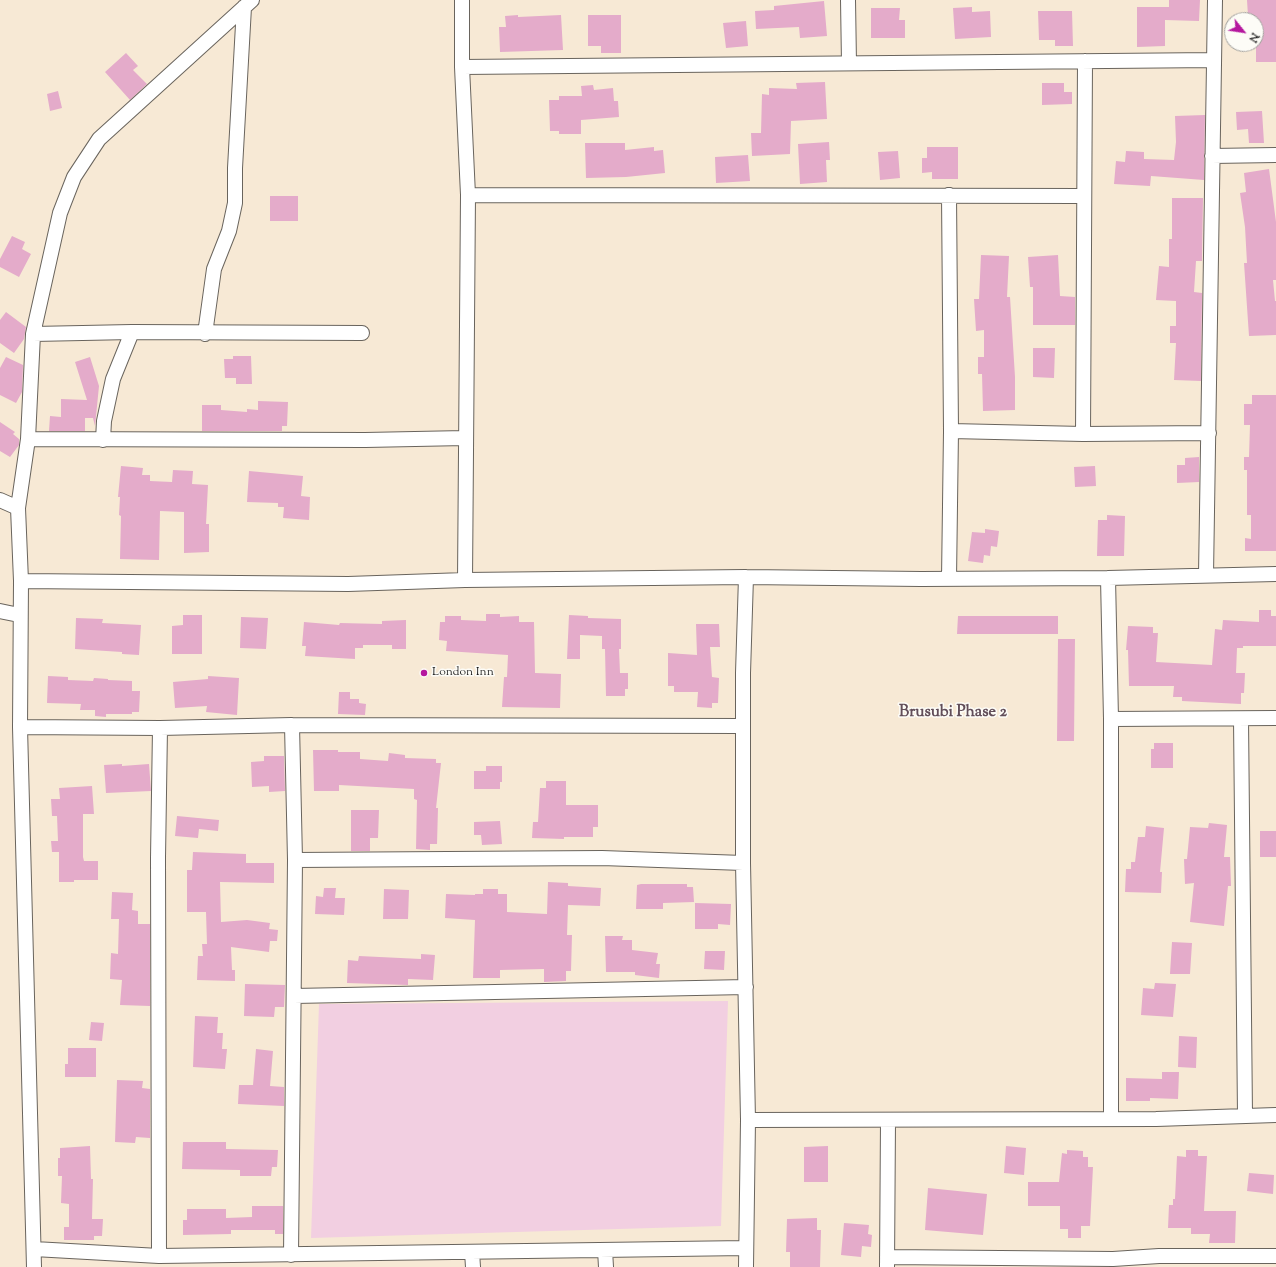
<!DOCTYPE html>
<style>
body{margin:0}
#map{position:relative;width:1276px;height:1267px;overflow:hidden;background:#f7e9d5;font-family:"Sorts Mill Goudy",serif}
canvas{display:block}
.north{position:absolute;left:1224px;top:12px;width:40px;height:40px;box-sizing:border-box;background:#fdfcf7;border:1px solid #a3a29f;border-radius:50%;rotate:120deg;font-size:11px;font-weight:700;line-height:16px;text-align:center;color:#1c1c1c}
.north::after{content:'';display:block;margin:auto;width:14px;height:18px;background:#b5179e;clip-path:polygon(50% 0,100% 100%,50% 72%,0 100%)}
</style>
<div id="map">
<canvas width="1276" height="1267"></canvas>
<div class="north">N</div>
</div>
<script>
const g = document.querySelector('canvas').getContext('2d');
g.lineJoin = 'round';
function fill(path, color) { g.fillStyle = color; g.fill(path, 'evenodd'); }
const toPath = rows => new Path2D(rows.map(r => 'M' + r).join(''));
function stroke(path, color, width, dash) { g.strokeStyle = color; g.lineWidth = width; g.lineCap = dash ? 'butt' : 'round'; g.setLineDash(dash || []); g.stroke(path); }
function label(font, color, halo, rows, align = 'center') {
  g.font = font + ' "Sorts Mill Goudy",serif'; g.lineWidth = 3; g.setLineDash([]); g.textBaseline = 'middle'; g.strokeStyle = halo; g.fillStyle = color; for (const [text, x, y, turn = 0] of rows) {
    g.save(); g.translate(x, y); g.rotate((+turn || 0) * Math.PI / 180); g.textAlign = isNaN(turn) ? turn : align; if (halo) g.strokeText(text, 0, 0); g.fillText(text, 0, 0); g.restore();
  }
}
const built = toPath([
 [728,1001,721,1226,311,1238,319,1004]
]);
const building = toPath([
 [1169,0,1200,0,1199,21,1165,20,1165,46,1137,47,1137,7,1169,7],
 [1247,0,1276,0,1276,62,1256,62,1256,16,1248,16],
 [824,1,827,36,800,38,799,27,756,29,755,11,774,10,774,6],
 [972,7,972,12,990,11,991,37,955,39,953,8],
 [871,8,900,8,899,20,905,20,905,38,871,38],
 [1038,11,1072,11,1073,46,1055,46,1055,40,1039,40],
 [518,15,518,17,561,15,563,50,500,52,499,27,506,27,505,16],
 [588,15,621,15,621,53,601,53,601,46,588,46],
 [746,21,748,46,726,48,723,23],
 [126,53,138,66,133,70,147,84,130,100,105,72],
 [825,82,827,119,791,121,790,154,752,156,751,133,761,133,762,94,769,95,769,88,797,89,796,83],
 [1042,83,1064,83,1064,92,1072,92,1072,104,1042,105],
 [593,85,594,90,613,88,614,101,618,101,619,117,581,120,581,134,559,134,559,131,550,131,549,100,559,100,559,96,582,96,581,86],
 [58,91,62,108,50,111,47,94],
 [1262,111,1264,143,1249,143,1248,129,1237,130,1236,112],
 [1205,115,1204,180,1151,176,1150,186,1114,184,1116,161,1125,162,1126,151,1144,152,1144,159,1174,160,1176,142,1175,116],
 [829,142,830,160,826,160,827,182,800,184,798,144],
 [585,143,625,143,625,150,654,147,654,151,663,150,665,173,626,177,586,178],
 [927,147,958,147,958,179,932,179,932,172,922,173,922,158,927,158],
 [898,151,900,178,880,180,878,152],
 [748,155,750,181,716,183,715,157],
 [1269,169,1276,222,1276,280,1273,280,1275,301,1276,301,1276,335,1249,336,1244,263,1247,263,1245,227,1240,193,1246,192,1244,173],
 [270,196,298,196,298,221,270,221],
 [1172,198,1203,198,1202,261,1196,261,1194,292,1202,293,1201,381,1174,380,1176,343,1170,343,1170,326,1176,326,1176,301,1156,300,1159,266,1169,267,1169,239,1172,239],
 [12,236,25,242,22,249,31,254,19,277,0,267,0,259],
 [981,255,1009,256,1007,297,1010,297,1015,377,1015,410,983,411,982,374,978,374,978,357,984,357,984,330,976,331,974,299,979,299],
 [1058,255,1060,296,1075,297,1075,325,1033,325,1033,287,1030,287,1028,257],
 [6,312,26,327,24,339,14,353,0,343,0,320],
 [1033,348,1055,348,1054,378,1033,377],
 [233,356,251,356,252,384,236,384,236,378,225,378,224,359,233,359],
 [6,357,23,365,22,392,16,403,0,395,0,368],
 [90,357,99,386,95,426,93,418,85,418,85,431,49,431,50,416,61,417,61,399,87,400,75,362],
 [1252,395,1276,395,1276,551,1245,551,1245,538,1251,539,1251,515,1247,515,1247,470,1244,470,1244,457,1249,457,1250,425,1244,425,1244,404,1252,404],
 [258,401,288,402,287,426,282,426,282,431,202,431,202,405,221,405,221,410,247,412,247,409,258,410],
 [0,422,15,432,13,434,19,439,19,445,10,457,0,451],
 [1199,457,1199,482,1177,483,1177,465,1185,465,1185,458],
 [121,466,143,468,142,475,150,475,150,481,172,482,173,470,193,471,192,484,208,485,206,524,209,524,209,552,184,553,184,512,160,511,159,560,120,559,121,516,119,515,120,497,118,497],
 [1095,466,1096,486,1075,487,1074,467],
 [249,471,303,476,301,496,310,497,309,520,283,518,284,507,278,507,278,503,247,502],
 [1107,515,1125,516,1124,556,1097,556,1098,520,1107,520],
 [985,529,999,531,997,547,991,546,990,556,984,555,983,563,968,561,972,532,985,533],
 [1259,610,1271,610,1271,616,1276,616,1276,646,1243,646,1243,648,1237,648,1236,673,1245,673,1244,693,1241,693,1241,704,1182,701,1182,697,1173,697,1174,686,1129,686,1128,650,1126,650,1128,626,1153,627,1153,633,1158,633,1156,662,1212,665,1215,629,1222,630,1223,620,1259,622],
 [486,614,500,614,500,617,519,616,519,622,534,622,535,673,561,674,560,708,502,707,504,677,507,677,508,655,446,651,447,641,439,640,440,622,445,622,445,616,461,616,461,620,486,621],
 [183,615,202,615,202,654,172,654,172,626,183,625],
 [569,615,588,616,588,618,621,619,621,649,619,649,620,673,628,673,628,689,625,689,625,696,606,696,605,649,602,649,602,636,580,635,580,659,567,659],
 [958,616,1058,616,1058,634,957,634],
 [241,617,268,618,266,649,240,648],
 [76,618,103,619,102,623,141,625,139,655,122,654,122,652,75,649],
 [406,620,406,649,392,649,392,645,363,645,363,648,355,648,355,659,305,656,306,646,302,646,304,622,339,625,340,623,382,624,382,621],
 [696,624,719,624,720,647,710,647,712,677,719,678,718,703,712,703,712,708,697,707,698,692,674,692,674,686,668,686,668,653,697,655],
 [1058,639,1075,639,1074,741,1057,741],
 [48,676,68,677,68,680,93,681,94,678,108,679,108,680,132,681,132,691,140,691,139,712,132,712,132,714,106,714,106,717,95,716,95,710,80,710,81,704,47,703],
 [208,676,239,678,237,715,206,712,207,706,175,708,173,682,208,679],
 [339,692,350,692,350,699,359,699,359,703,366,704,365,715,338,714],
 [1154,743,1173,743,1173,768,1151,768,1151,749,1154,749],
 [313,750,338,750,338,752,360,752,360,759,388,761,389,753,405,755,405,758,436,759,436,763,441,763,436,808,438,808,437,844,430,844,430,850,416,849,417,800,414,799,414,789,339,785,339,791,314,791],
 [264,756,284,756,285,791,269,792,269,786,252,787,251,762,264,761],
 [122,764,122,766,149,764,151,791,106,793,104,765],
 [486,766,502,766,502,782,500,782,500,789,474,789,474,771,486,771],
 [546,781,566,781,566,805,598,805,598,827,593,827,593,837,564,837,564,839,532,838,533,822,538,822,540,788,546,788],
 [92,786,94,814,83,814,83,857,84,861,98,861,98,880,74,880,74,882,59,882,59,852,52,852,51,841,58,841,57,816,52,816,51,799,60,799,59,788],
 [351,810,379,810,378,838,370,838,370,851,351,851],
 [177,816,219,820,218,831,199,829,198,838,175,836],
 [500,821,502,844,482,845,481,835,474,835,474,822],
 [1209,823,1227,825,1224,857,1230,857,1231,886,1228,886,1224,926,1190,922,1194,883,1185,884,1184,859,1187,859,1190,827,1208,828],
 [1146,826,1164,828,1160,872,1162,872,1161,893,1125,892,1126,869,1131,869,1131,862,1135,862,1138,837,1145,837],
 [1260,831,1276,831,1276,857,1260,857],
 [193,852,246,854,246,863,274,863,274,883,220,882,221,922,247,920,270,923,269,929,278,930,277,941,270,941,269,952,231,947,232,970,235,970,235,981,197,980,198,956,203,956,202,944,207,944,206,912,187,912,187,870,192,870],
 [548,882,568,883,568,886,601,888,600,906,568,905,567,935,572,935,571,971,566,971,566,981,544,982,544,969,500,970,500,978,473,978,475,920,445,918,446,894,475,895,475,894,483,894,483,889,498,889,498,894,507,894,507,912,547,914],
 [641,884,687,884,687,887,693,887,694,902,663,903,663,909,636,909,637,885],
 [324,888,336,888,335,898,345,898,344,915,315,914,316,896,323,897],
 [384,889,409,890,408,919,383,919],
 [112,892,133,893,132,910,138,911,138,924,150,924,150,1006,120,1005,122,980,110,979,111,953,118,954,119,919,111,919],
 [695,903,731,904,730,925,718,924,718,929,695,929],
 [605,936,623,936,622,940,632,940,632,950,658,953,656,964,660,964,659,978,635,975,635,972,606,972],
 [1172,942,1192,943,1190,974,1170,974],
 [705,951,725,951,724,970,704,969],
 [421,954,435,955,433,980,408,979,408,985,347,983,348,960,358,961,359,956,421,959],
 [1155,983,1176,984,1173,1017,1141,1015,1143,988,1154,989],
 [245,984,285,985,284,1007,275,1007,274,1017,244,1016],
 [195,1016,218,1017,217,1033,223,1033,222,1049,227,1049,225,1069,193,1067],
 [91,1022,104,1023,102,1041,89,1040],
 [1179,1036,1197,1037,1196,1068,1178,1067],
 [68,1048,96,1048,96,1077,65,1077,65,1064,68,1064],
 [256,1049,273,1051,270,1086,284,1087,284,1106,238,1104,239,1085,253,1085],
 [1162,1072,1179,1072,1178,1099,1150,1098,1150,1101,1126,1101,1126,1078,1162,1079],
 [117,1080,143,1081,142,1088,150,1089,150,1138,136,1137,135,1143,115,1142],
 [183,1142,226,1142,226,1149,278,1150,277,1167,272,1167,271,1176,240,1176,240,1170,182,1169],
 [90,1146,91,1179,93,1179,92,1219,103,1219,102,1236,94,1236,94,1240,64,1240,64,1227,69,1227,69,1204,61,1203,62,1176,58,1176,58,1158,60,1158,60,1148],
 [828,1146,828,1182,804,1182,804,1147],
 [1006,1146,1026,1148,1024,1175,1004,1173],
 [1067,1150,1083,1151,1083,1157,1088,1157,1088,1167,1093,1167,1090,1226,1081,1226,1081,1238,1068,1238,1068,1229,1060,1229,1060,1206,1028,1206,1028,1182,1059,1182,1062,1153,1067,1154],
 [1186,1150,1198,1150,1198,1156,1207,1156,1204,1211,1236,1211,1235,1243,1209,1243,1210,1234,1191,1234,1191,1228,1168,1228,1169,1205,1173,1205,1173,1199,1175,1199,1177,1156,1186,1157],
 [1249,1173,1274,1175,1273,1194,1247,1191],
 [928,1188,987,1194,983,1235,925,1230],
 [252,1206,283,1206,283,1234,275,1234,275,1230,231,1230,231,1234,183,1235,183,1220,187,1220,187,1209,226,1209,226,1218,252,1217],
 [817,1218,817,1230,821,1230,820,1267,790,1267,790,1252,786,1252,787,1219],
 [844,1223,869,1225,868,1234,872,1235,871,1247,862,1246,861,1257,841,1255]
]);
const minor = toPath([
 [462,0,462,67,468,195,465,580],
 [848,0,849,63],
 [462,67,1214,60],
 [1212,156,1276,155],
 [468,195,1084,196],
 [33,334,132,332,362,333],
 [205,334,214,269,229,231,235,203,235,168,244,7],
 [951,431,1083,434,1209,433],
 [1083,434,1085,61],
 [28,439,33,334,60,213,74,177,99,139,252,0],
 [103,440,104,421,113,379,132,332],
 [0,500,18,508,21,581,20,727,34,1267],
 [18,508,28,439,365,440,465,438],
 [1206,575,1215,0],
 [746,577,743,673,743,863,748,1120,746,1267],
 [1108,578,1111,719,1111,1119],
 [949,579,951,431,949,195],
 [21,581,348,584,465,580,746,577,921,579,1108,578,1276,574],
 [0,611,19,615],
 [1111,719,1276,718],
 [1241,719,1245,1115],
 [20,727,160,728,292,725,743,726],
 [295,860,602,858,743,863],
 [294,996,746,987],
 [748,1120,1156,1119,1276,1115],
 [34,1249,159,1256,746,1248],
 [605,1250,606,1267],
 [472,1252,473,1267],
 [291,1255,295,860,292,725],
 [159,1256,158,858,160,728],
 [887,1257,1113,1259,1159,1256,1276,1256],
 [887,1267,888,1121]
]);
const markers = [
 [424,673,4,"#b5179e"]
];
const poiNames = [
 ["London Inn",432,673]
];
const districtNames = [
 ["Brusubi Phase 2",953,713]
];
fill(built, '#f2cfe1');
fill(building, '#e4abca');
stroke(minor, '#69645d', 16);
stroke(minor, '#fff', 14);
for (const [x, y, r, color] of markers) { const dot = new Path2D(); dot.arc(x, y, r, 0, 2 * Math.PI); g.fillStyle = color; g.fill(dot); stroke(dot, '#fdfcf7', 1.5); }
label('12px', '#1c1c1c', '#fdfcf7', poiNames, 'left');
label('bold 16px', '#624e59', '#fdfcf7', districtNames);
</script>
